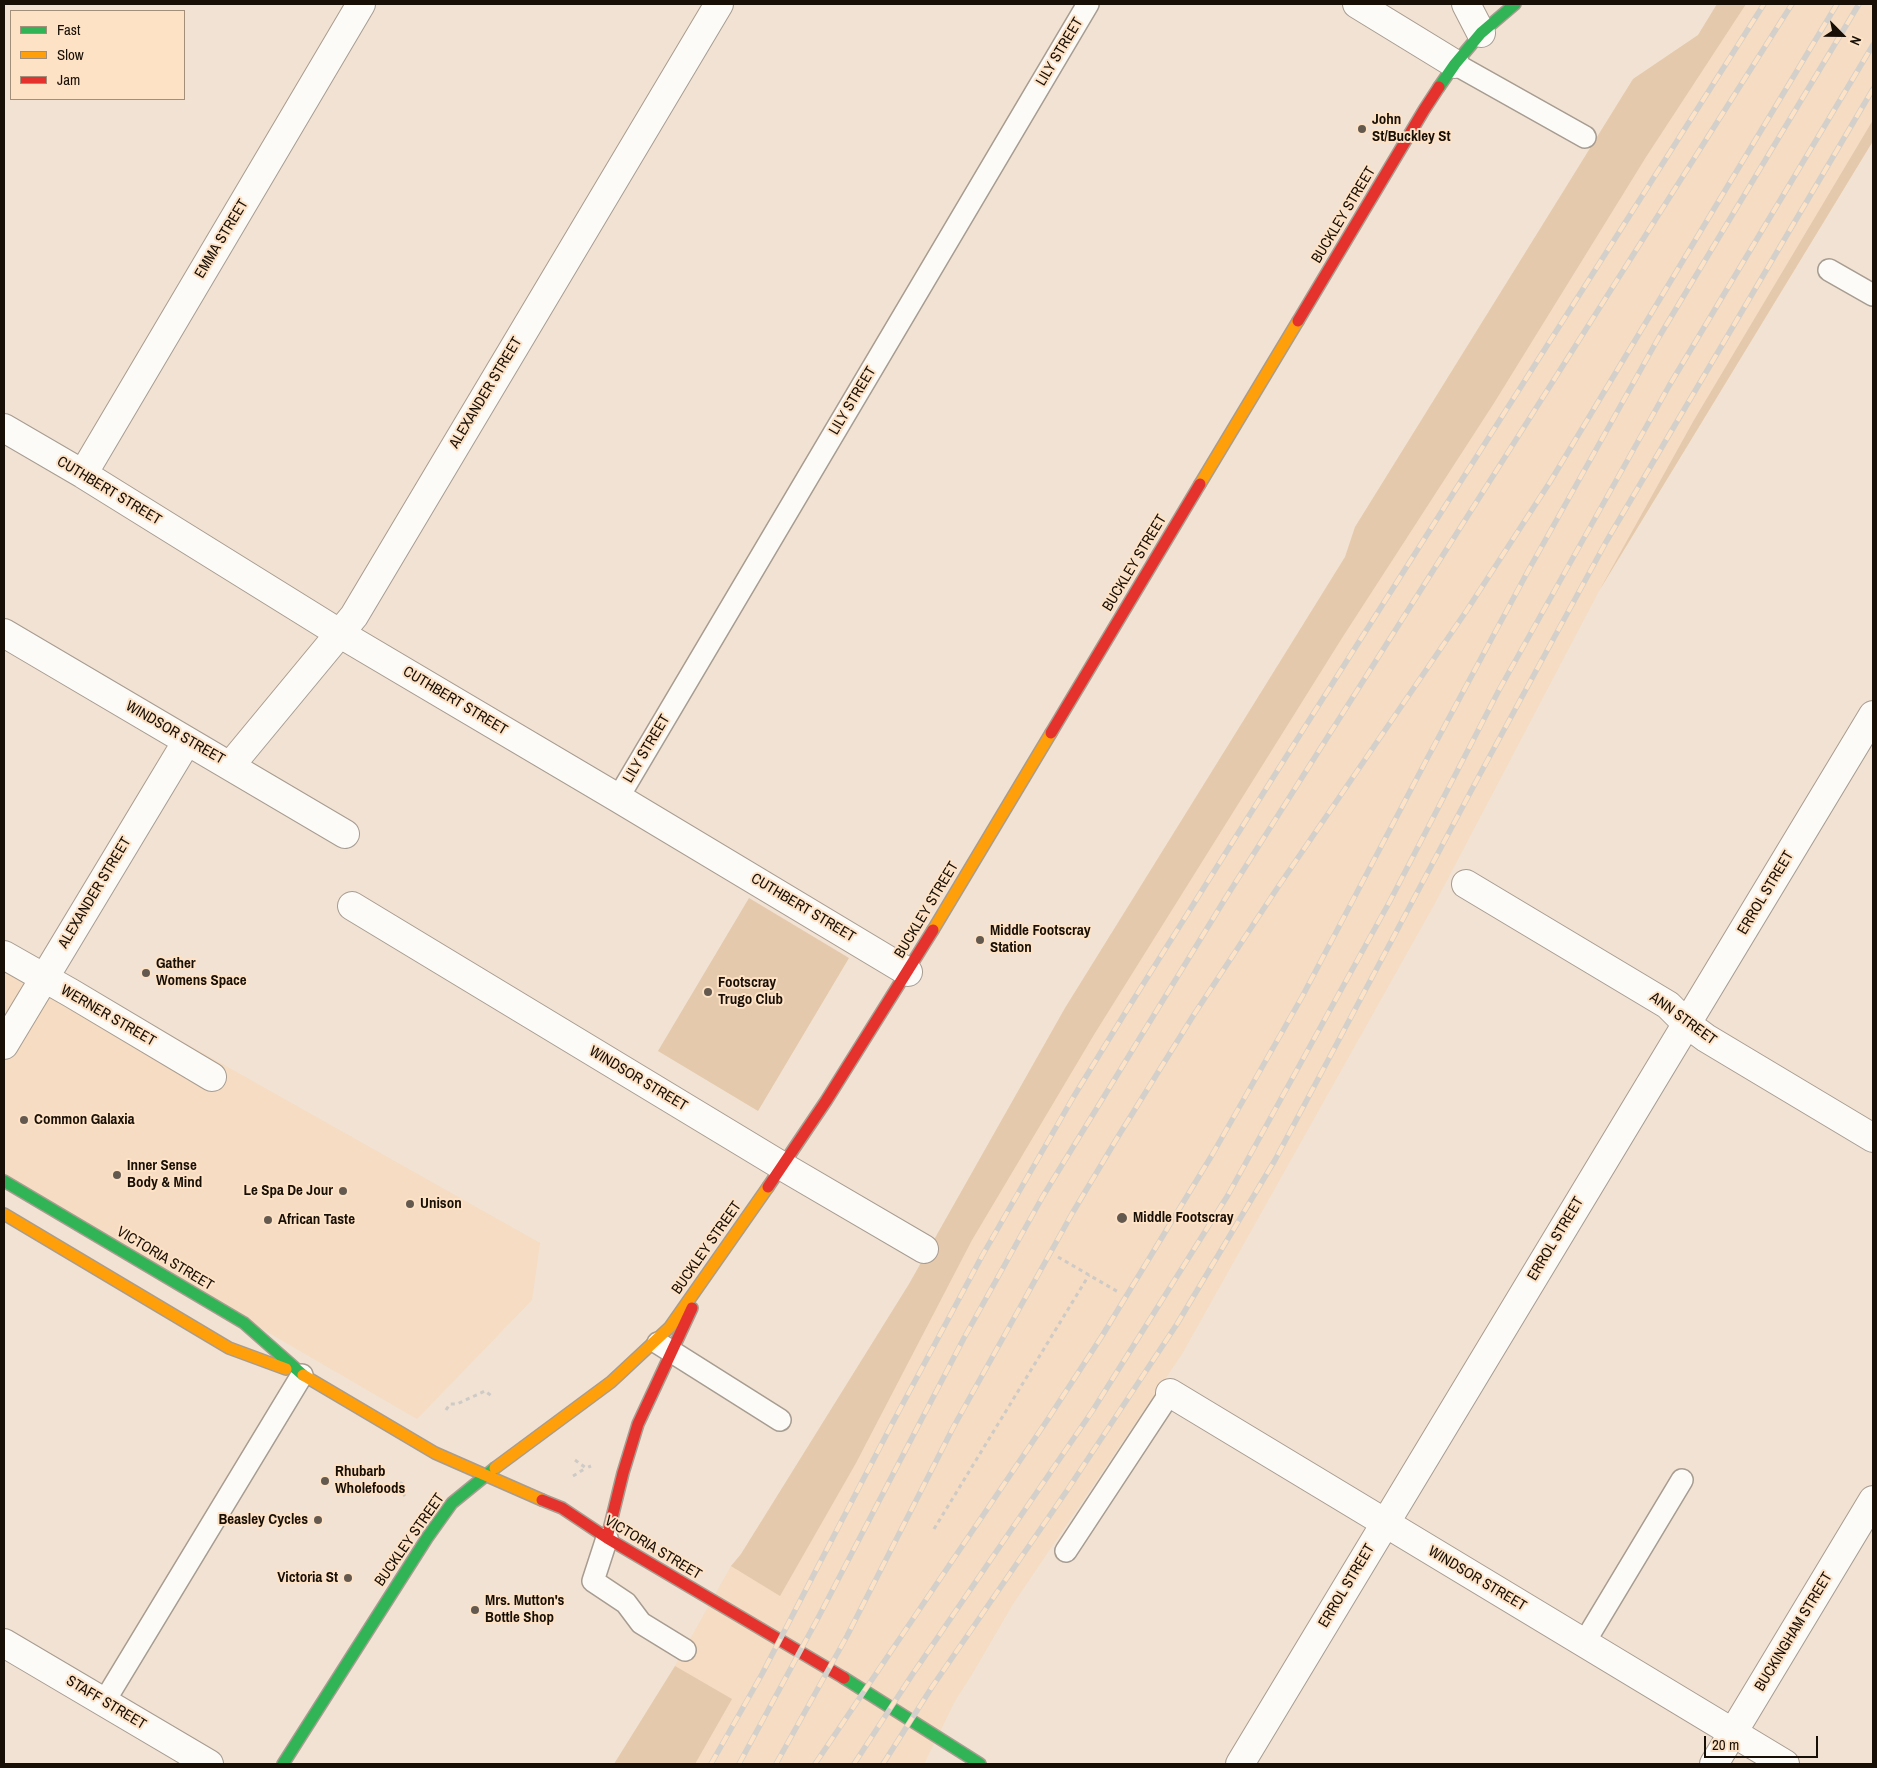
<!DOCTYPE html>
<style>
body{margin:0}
#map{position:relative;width:1877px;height:1768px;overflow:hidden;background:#f1e2d3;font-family:"Archivo Narrow",sans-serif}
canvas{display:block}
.frame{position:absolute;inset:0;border:5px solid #180f06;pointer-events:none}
.legend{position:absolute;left:10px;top:10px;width:175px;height:90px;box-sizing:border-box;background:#fee2c6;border:1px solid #a28e79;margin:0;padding:6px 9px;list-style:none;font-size:15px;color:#180f06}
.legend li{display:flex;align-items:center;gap:10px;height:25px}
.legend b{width:25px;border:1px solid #a28e79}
.north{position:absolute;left:1817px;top:10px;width:50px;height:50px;-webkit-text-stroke:4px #fee2c6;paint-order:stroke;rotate:113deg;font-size:14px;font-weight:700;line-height:20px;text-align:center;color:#180f06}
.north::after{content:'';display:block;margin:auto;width:18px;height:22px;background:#180f06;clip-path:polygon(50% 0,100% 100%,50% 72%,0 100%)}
.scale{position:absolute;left:1704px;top:1736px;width:114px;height:22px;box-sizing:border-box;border:2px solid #180f06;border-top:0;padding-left:6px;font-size:15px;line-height:18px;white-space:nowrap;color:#180f06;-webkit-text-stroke:4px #fee2c6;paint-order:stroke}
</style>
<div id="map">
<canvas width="1877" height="1768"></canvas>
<div class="frame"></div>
<ul class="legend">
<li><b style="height:6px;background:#30b455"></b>Fast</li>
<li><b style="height:6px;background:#ff9f0a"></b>Slow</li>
<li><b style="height:6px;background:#e5322d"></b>Jam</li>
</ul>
<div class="north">N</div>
<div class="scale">20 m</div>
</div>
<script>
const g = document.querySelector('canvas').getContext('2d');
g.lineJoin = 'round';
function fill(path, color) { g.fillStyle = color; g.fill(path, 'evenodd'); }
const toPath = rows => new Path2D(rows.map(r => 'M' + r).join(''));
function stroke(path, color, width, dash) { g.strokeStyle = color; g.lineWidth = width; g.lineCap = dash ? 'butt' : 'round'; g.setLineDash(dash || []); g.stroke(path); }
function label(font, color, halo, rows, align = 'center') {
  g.font = font + ' "Archivo Narrow",sans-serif'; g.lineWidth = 4; g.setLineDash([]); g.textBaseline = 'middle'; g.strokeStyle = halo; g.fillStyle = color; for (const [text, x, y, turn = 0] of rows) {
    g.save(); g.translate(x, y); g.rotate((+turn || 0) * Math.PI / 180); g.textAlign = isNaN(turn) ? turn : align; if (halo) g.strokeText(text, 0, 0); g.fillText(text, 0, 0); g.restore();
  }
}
const built = toPath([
 [1717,4,1873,4,1873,141,1599,591,1434,905,1182,1354,1013,1604,971,1676,955,1701,924,1764,614,1764,675,1666,731,1566,741,1554,909,1284,1065,1008,1345,557,1355,527,1633,79,1698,35],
 [4,941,540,1243,532,1300,417,1419,4,1179]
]);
const green = toPath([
 [1717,4,1746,4,1646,157,1494,403,1342,638,1095,1033,972,1240,856,1463,780,1596,731,1566,741,1554,909,1284,1065,1008,1345,557,1355,527,1633,79,1698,35],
 [1873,120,1873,141,1599,591,1694,420],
 [749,898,849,958,758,1111,658,1051],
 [675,1666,732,1699,695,1764,614,1764]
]);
const path = toPath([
 [1058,1257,1120,1293],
 [446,1410,450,1404,457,1404,485,1391,493,1397],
 [575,1460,586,1468,591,1466],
 [573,1476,586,1468],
 [402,1482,398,1489,405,1496],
 [934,1529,1089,1275]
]);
const lane = toPath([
 [1455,64,1585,137],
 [1829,270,1873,295],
 [618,798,1088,4],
 [658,1343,780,1420],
 [607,1538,593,1581,626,1603,641,1623,685,1650],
 [1066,1551,1170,1393],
 [1584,1643,1682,1480],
 [104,1702,302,1375]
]);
const street = toPath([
 [1357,4,1455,64],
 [1466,4,1481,33],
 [4,428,83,474,339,633,618,798,908,972],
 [83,474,361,4],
 [4,633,345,834],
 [230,766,354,616,719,4],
 [1466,884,1668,1005,1687,1024,1706,1038,1873,1138],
 [352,906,782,1166,924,1249],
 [4,955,71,993,212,1077],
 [4,1045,187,741],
 [1170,1393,1785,1764],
 [4,1643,209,1764],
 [1240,1764,1873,715],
 [1714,1764,1873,1500]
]);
const fast = toPath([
 [1439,87,1455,64,1481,33,1515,4],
 [4,1181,244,1323,303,1375],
 [844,1678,980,1764],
 [283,1764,427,1538,452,1503,495,1468]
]);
const slow = toPath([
 [1200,484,1298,321],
 [933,930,1051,733],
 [4,1214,229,1348,286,1369],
 [303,1375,435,1453,542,1500],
 [495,1468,611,1382,670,1327,768,1187]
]);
const jam = toPath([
 [1298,321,1424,110,1439,87],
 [1051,733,1200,484],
 [768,1187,826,1101,933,930],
 [542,1500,562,1508,607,1538,844,1678],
 [607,1538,623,1473,638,1424,692,1308]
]);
const rail = toPath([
 [711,1764,762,1674,893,1422,982,1256,1074,1096,1125,1013,1308,722,1764,4],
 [739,1764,818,1618,964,1338,1043,1196,1225,899,1792,4],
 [776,1764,847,1636,954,1426,1073,1212,1119,1135,1193,1016,1276,890,1467,610,1550,482,1837,4],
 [815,1764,1048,1419,1102,1336,1212,1155,1302,997,1428,757,1528,571,1659,337,1859,4],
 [854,1764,912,1675,1093,1410,1228,1195,1390,901,1499,690,1669,386,1873,45],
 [883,1764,932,1687,1068,1489,1177,1324,1275,1160,1479,776,1606,542,1873,89]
]);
const markers = [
 [1362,129,5,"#64594e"],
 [980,940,5,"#64594e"],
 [146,973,5,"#64594e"],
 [708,992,5,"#64594e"],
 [24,1120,5,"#64594e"],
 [117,1175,5,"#64594e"],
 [343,1191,5,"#64594e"],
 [410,1204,5,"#64594e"],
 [1122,1218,6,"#64594e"],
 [268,1220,5,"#64594e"],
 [325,1481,5,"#64594e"],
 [318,1520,5,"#64594e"],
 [348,1578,5,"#64594e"],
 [475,1610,5,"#64594e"]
];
const streetNames = [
 ["LILY STREET",1060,52,-59],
 ["BUCKLEY STREET",1344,215,-59],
 ["EMMA STREET",222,239,-59],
 ["ALEXANDER STREET",486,393,-59],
 ["LILY STREET",853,401,-59],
 ["CUTHBERT STREET",109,491,31],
 ["BUCKLEY STREET",1135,563,-59],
 ["CUTHBERT STREET",455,701,31],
 ["WINDSOR STREET",175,733,30],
 ["LILY STREET",647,749,-59],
 ["ALEXANDER STREET",95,893,-59],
 ["ERROL STREET",1766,893,-59],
 ["CUTHBERT STREET",803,908,31],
 ["BUCKLEY STREET",927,910,-59],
 ["WERNER STREET",108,1016,30],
 ["ANN STREET",1683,1019,36],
 ["WINDSOR STREET",638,1079,31],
 ["ERROL STREET",1556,1239,-59],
 ["BUCKLEY STREET",707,1248,-55],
 ["VICTORIA STREET",165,1259,31],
 ["BUCKLEY STREET",410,1540,-55],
 ["VICTORIA STREET",653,1548,31],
 ["WINDSOR STREET",1477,1579,31],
 ["ERROL STREET",1347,1586,-59],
 ["BUCKINGHAM STREET",1794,1632,-59],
 ["STAFF STREET",106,1703,31]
];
const poiNames = [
 ["John",1372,120],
 ["St/Buckley St",1372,137],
 ["Middle Footscray",990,931],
 ["Station",990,948],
 ["Gather",156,964],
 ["Womens Space",156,981],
 ["Footscray",718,983],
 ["Trugo Club",718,1000],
 ["Common Galaxia",34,1120],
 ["Inner Sense",127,1166],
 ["Body & Mind",127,1183],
 ["Le Spa De Jour",333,1191,"right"],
 ["Unison",420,1204],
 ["Middle Footscray",1133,1218],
 ["African Taste",278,1220],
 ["Rhubarb",335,1472],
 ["Wholefoods",335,1489],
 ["Beasley Cycles",308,1520,"right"],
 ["Victoria St",338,1578,"right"],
 ["Mrs. Mutton's",485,1601],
 ["Bottle Shop",485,1618]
];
fill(built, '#f5dcc2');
fill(green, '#e4c9ac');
stroke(lane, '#a79c90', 24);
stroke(street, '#a79c90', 30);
stroke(fast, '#a79c90', 14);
stroke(slow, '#a79c90', 14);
stroke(jam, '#a79c90', 14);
stroke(path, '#cecac6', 3, [4, 4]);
stroke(lane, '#fdfbf8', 21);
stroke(street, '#fdfbf8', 28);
stroke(fast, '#30b455', 11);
stroke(slow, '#ff9f0a', 11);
stroke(jam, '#e5322d', 11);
stroke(rail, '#d3cfca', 5.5);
stroke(rail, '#fee2c6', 4, [11]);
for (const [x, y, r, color] of markers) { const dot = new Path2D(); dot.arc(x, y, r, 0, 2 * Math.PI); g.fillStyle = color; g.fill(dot); stroke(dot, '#fee2c6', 2); }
label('15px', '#180f06', '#fee2c6', streetNames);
label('bold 15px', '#180f06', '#fee2c6', poiNames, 'left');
</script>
